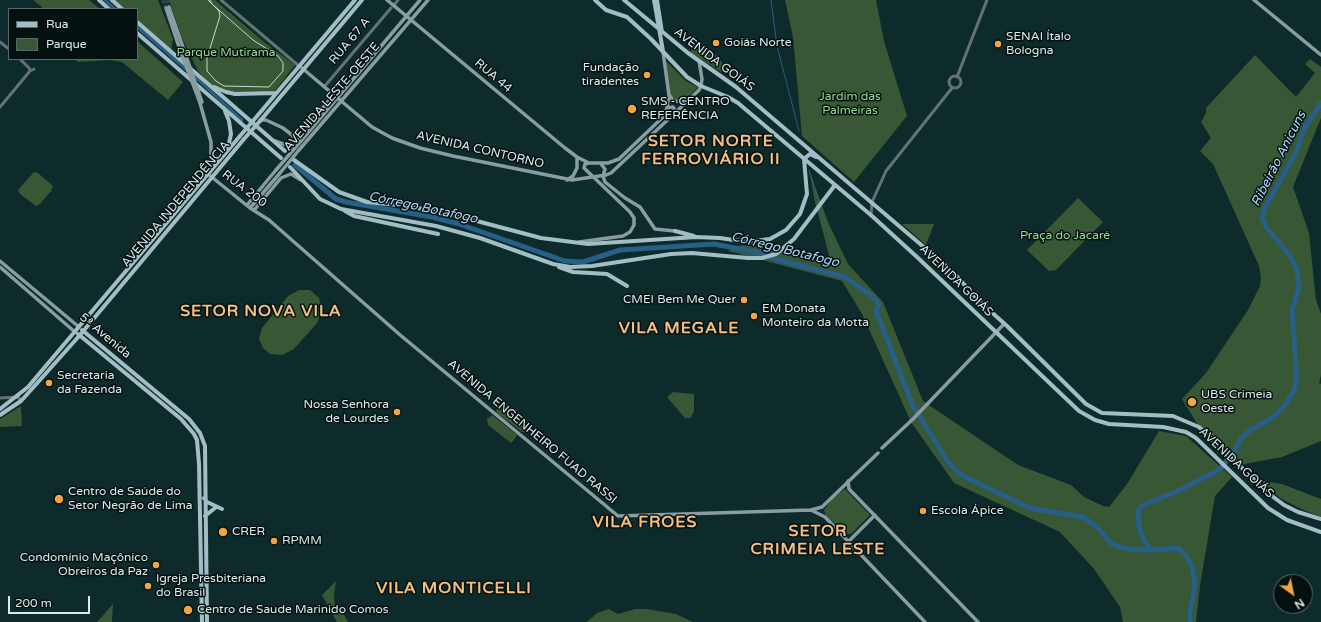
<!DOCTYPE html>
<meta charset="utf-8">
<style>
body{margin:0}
#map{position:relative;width:1321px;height:622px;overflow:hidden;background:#0c2b2a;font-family:"Varela Round",sans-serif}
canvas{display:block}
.legend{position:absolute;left:8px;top:8px;width:130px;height:52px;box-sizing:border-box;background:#051111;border:1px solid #5a6868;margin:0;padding:5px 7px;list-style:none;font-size:12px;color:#daebea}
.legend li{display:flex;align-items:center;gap:8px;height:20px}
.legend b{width:20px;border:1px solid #5a6868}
.north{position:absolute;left:1273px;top:574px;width:40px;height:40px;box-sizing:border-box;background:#051111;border:1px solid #5a6868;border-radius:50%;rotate:147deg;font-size:11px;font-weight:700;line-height:16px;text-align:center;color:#daebea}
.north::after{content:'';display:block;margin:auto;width:14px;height:18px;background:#f2a541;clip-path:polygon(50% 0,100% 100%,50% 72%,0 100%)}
.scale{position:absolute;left:8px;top:596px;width:82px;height:18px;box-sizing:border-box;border:2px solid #daebea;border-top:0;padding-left:5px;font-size:12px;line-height:14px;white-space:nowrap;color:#daebea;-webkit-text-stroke:3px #051111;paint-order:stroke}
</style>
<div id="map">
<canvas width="1321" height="622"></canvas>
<ul class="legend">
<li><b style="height:5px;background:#a3bdc5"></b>Rua</li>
<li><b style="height:11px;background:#375735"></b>Parque</li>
</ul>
<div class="north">N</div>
<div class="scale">200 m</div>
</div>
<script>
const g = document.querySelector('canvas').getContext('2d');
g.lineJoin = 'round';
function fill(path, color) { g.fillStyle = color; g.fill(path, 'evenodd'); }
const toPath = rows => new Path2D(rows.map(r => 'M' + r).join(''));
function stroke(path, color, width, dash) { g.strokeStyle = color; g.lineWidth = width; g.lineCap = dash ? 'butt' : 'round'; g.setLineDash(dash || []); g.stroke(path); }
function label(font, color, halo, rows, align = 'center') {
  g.font = font + ' "Varela Round",sans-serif'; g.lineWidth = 3; g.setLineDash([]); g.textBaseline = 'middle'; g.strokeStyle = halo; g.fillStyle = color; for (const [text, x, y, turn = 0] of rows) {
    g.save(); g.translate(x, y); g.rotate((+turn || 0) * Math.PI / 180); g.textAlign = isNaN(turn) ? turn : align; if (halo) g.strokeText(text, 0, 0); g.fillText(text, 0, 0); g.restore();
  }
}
const green = toPath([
 [33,0,89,0,100,9,41,9,42,7],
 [108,0,158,0,173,39,171,52,137,24,137,9,119,9],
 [169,0,215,0,264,42,295,65,274,92,226,92,210,85,198,71,182,38],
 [785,0,876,0,884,41,907,116,854,182,802,136,793,37],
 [137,41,183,82,168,100,122,62,110,60,78,62,75,59,137,59],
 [694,48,708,48,720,59,723,65,723,71,721,72,690,52],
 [1255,55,1296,97,1315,73,1305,64,1310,59,1321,67,1321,118,1293,187,1309,233,1316,300,1321,314,1321,375,1319,383,1321,384,1321,441,1282,457,1239,465,1199,427,1182,399,1206,373,1248,310,1260,286,1261,277,1259,266,1213,164,1200,151,1211,138,1201,122,1206,113,1206,108],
 [665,60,686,81,698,87,684,101,674,100,670,96],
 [809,170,828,222,848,264,883,302,923,401,1018,465,1071,485,1084,497,1103,506,1109,507,1127,484,1159,431,1186,436,1232,477,1215,496,1200,586,1196,622,1123,622,1120,607,1094,569,1060,532,954,483,911,422,862,314,842,281,728,251,742,245,774,249,831,263,815,202],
 [34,172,38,173,53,186,51,191,40,204,36,206,20,194,18,190],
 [1078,198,1103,222,1056,270,1049,271,1027,250],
 [902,224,934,224,926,245],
 [299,290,310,290,319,298,322,310,317,323,294,349,282,355,270,354,263,348,259,339,262,328,288,296],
 [673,392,694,394,694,411,691,418,685,418,667,397],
 [21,406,22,426,0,427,0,419],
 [498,406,501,406,525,426,524,432,522,432,497,413,496,411],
 [492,415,517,435,514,440,511,443,488,425,487,419],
 [1263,481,1282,484,1321,499,1321,517,1301,509,1280,498,1263,483],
 [845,489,870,515,851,534,847,534,826,516,824,510,832,499],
 [336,581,334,595,335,606,342,611,348,622,337,622,322,595],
 [113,604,112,622,97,622],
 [609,609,618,614,635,609,647,609,676,614,693,622,587,622,597,613]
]);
const stream = toPath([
 [771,0,777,46,799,131],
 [809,170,819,202],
 [820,207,838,263,845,277]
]);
const canal = toPath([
 [105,0,115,9],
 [137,27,187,70],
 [193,75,242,120]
]);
const river = toPath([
 [295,165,336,199,346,202,432,217,459,224,565,261,583,262,620,250,714,244,755,252,779,260,845,277,871,295,879,304,876,311,913,406,948,462,961,475,1030,508,1083,517,1097,527,1112,544,1128,549,1151,550],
 [1190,622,1190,610,1195,586,1192,567,1187,557,1178,548,1151,550,1143,539,1139,526,1138,511,1143,505,1178,491,1220,469,1235,450,1241,438,1250,430,1272,418,1285,405,1294,391,1297,379,1292,311,1299,286,1297,271,1291,257,1266,227,1262,218,1264,209,1295,154,1305,127,1321,103]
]);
const secondaryTunnel = toPath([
 [163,0,166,8],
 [167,0,169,7]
]);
const tertiary = toPath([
 [221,0,299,66],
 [394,5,398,0],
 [0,42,9,49],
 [20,59,29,68,30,71,34,69],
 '949 82a6 6 0 1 1 12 0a6 6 0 1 1-12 0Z',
 [957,77,987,0],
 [324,87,391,8],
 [0,107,30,71],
 [871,216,872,202,886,171,952,88],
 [0,398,18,397,21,401]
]);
const secondary = toPath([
 [387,0,565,148,577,157,589,163,608,163,619,159,663,117,667,108,669,95,663,52],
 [1254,0,1321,55],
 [169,7,184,50],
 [166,8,180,50],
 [302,68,372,127,392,138,420,148,453,156,572,180,606,175,611,173,676,112,699,90,701,86,702,79,699,61],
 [670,96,673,101,686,102],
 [200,103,211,142,211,165,208,174,250,208,269,220,399,334,618,516,811,510,825,517,925,622],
 [667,108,673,107,676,112],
 [260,120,266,120,283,128,297,139],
 [275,141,286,145,292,144,333,96],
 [295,148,420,0],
 [299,150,428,0],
 [601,164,605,169,603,176,605,182,625,198,640,207,655,229,675,231],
 [567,180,573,176,577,168,577,157],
 [247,205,276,170],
 [250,208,280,173],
 [255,209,281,178,291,174,301,180],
 [579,242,623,236,630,232,634,225,634,218,630,212,584,168,585,164,589,163],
 [0,261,79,327],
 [0,267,75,332],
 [882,448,913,419,1004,324],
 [848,481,849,489,978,622],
 [811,510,822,507,878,453],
 [849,541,875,515]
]);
const primary = toPath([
 [99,0,109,9],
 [112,0,122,9],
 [595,0,606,10,627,17,651,39,687,77,701,86,728,97,738,103,872,216,917,257,1079,411,1095,420,1109,424,1163,427,1186,432,1196,438,1268,508,1287,520,1321,532],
 [624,0,688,53,736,87,953,272,978,300,1007,326,1086,404,1102,413,1173,416,1199,427,1268,493,1284,505,1298,512,1321,519],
 [654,0,663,51],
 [657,0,662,32],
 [137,22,285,151],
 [137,33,281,158],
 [214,87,226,92,235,94,276,93],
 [225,111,229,121,231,134,228,148],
 [258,115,355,0],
 [260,121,362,0],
 [214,157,220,159],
 [294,160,339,192,367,202,409,206,473,220,541,238,588,244,696,237,720,238,747,242,770,239,786,230,800,214,807,194,804,159,810,154,816,157],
 [290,167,320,199,341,209,436,226,480,238,553,264,570,267,592,266,671,254,692,253,748,258,762,258,776,254,794,239,835,185],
 [345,211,354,216,438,234],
 [675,231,694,236],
 [559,267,573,272,607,274,627,286],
 [82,330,189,419,200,433,205,446,207,622],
 [78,334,181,419,194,434,197,440,199,464,202,622],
 [0,409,28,387,240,136],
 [0,415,21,401,31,390,80,335,244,139],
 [204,498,207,502,222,509],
 [205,516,215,508]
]);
const tram = toPath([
 [208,0,219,11,220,16,207,58,207,71,216,81,224,86,269,87,283,71,283,63,278,56,253,40,212,4,210,0]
]);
const secondaryBridge = toPath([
 [180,50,200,103],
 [184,50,202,102],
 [276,170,295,148],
 [280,173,299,150]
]);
const primaryBridge = toPath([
 [240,136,258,115],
 [244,139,260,121]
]);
const markers = [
 [716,43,4,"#f2a541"],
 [998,44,4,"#f2a541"],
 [647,75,4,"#f2a541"],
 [632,109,5,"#f2a541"],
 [744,300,4,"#f2a541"],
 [754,316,4,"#f2a541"],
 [49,383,4,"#f2a541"],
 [1192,402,5,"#f2a541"],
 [397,412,4,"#f2a541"],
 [59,499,5,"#f2a541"],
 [923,511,4,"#f2a541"],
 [223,532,5,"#f2a541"],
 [274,541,4,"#f2a541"],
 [156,565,4,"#f2a541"],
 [148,586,4,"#f2a541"],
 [188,610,5,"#f2a541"]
];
const poiNames = [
 ["SENAI Ítalo",1006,37],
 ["Bologna",1006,51],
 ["Goiás Norte",724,43],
 ["Fundação",639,68,"right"],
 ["tiradentes",639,82,"right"],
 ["SMS - CENTRO",641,102],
 ["REFERÊNCIA",641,116],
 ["CMEI Bem Me Quer",736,300,"right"],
 ["EM Donata",762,309],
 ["Monteiro da Motta",762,323],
 ["Secretaria",57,376],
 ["da Fazenda",57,390],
 ["UBS Crimeia",1201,395],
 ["Oeste",1201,409],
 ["Nossa Senhora",389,405,"right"],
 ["de Lourdes",389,419,"right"],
 ["Centro de Saúde do",68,492],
 ["Setor Negrão de Lima",68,506],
 ["Escola Ápice",931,511],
 ["CRER",232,532],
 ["RPMM",282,541],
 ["Condomínio Maçônico",148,558,"right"],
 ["Obreiros da Paz",148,572,"right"],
 ["Igreja Presbiteriana",156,579],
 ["do Brasil",156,593],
 ["Centro de Saude Marinido Comos",197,610]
];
const streetNames = [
 ["RUA 67 A",350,41,-50],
 ["AVENIDA GOIÁS",714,60,37],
 ["RUA 44",493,76,40],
 ["AVENIDA LESTE-OESTE",332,97,-49],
 ["AVENIDA CONTORNO",480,150,13],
 ["RUA 200",244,189,37],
 ["AVENIDA INDEPENDÊNCIA",176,204,-50],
 ["AVENIDA GOIÁS",956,281,44],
 ["5ª Avenida",105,336,40],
 ["AVENIDA ENGENHEIRO FUAD RASSI",532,432,40],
 ["AVENIDA GOIÁS",1236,463,43]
];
const parkNames = [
 ["Parque Mutirama",226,53],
 ["Jardim das",850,97],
 ["Palmeiras",850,111],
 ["Praça do Jacaré",1065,236]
];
const waterNames = [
 ["Ribeirão Anicuns",1279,159,-63],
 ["Córrego Botafogo",423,208,12],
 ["Córrego Botafogo",785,250,14]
];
const districtNames = [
 ["SETOR NORTE",711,142],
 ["FERROVIÁRIO II",711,160],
 ["SETOR NOVA VILA",261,312],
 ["VILA MEGALE",679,329],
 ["VILA FROES",645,523],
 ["SETOR",818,532],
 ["CRIMEIA LESTE",818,550],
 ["VILA MONTICELLI",454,589]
];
fill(green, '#375735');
stroke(stream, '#275f86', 1);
stroke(canal, '#275f86', 3);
stroke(river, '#275f86', 5);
stroke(secondaryTunnel, '#2b4847', 3.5, [3.5, 2]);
stroke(tertiary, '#647175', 3);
stroke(secondary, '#889ca2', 3.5);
stroke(primary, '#a3bdc5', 4);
stroke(tram, '#c5d8d7', 1);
stroke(secondaryBridge, '#889ca2', 3.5);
stroke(primaryBridge, '#a3bdc5', 4);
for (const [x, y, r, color] of markers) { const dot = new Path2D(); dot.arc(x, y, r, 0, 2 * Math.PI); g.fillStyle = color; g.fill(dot); stroke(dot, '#051111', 1.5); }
label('12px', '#daebea', '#051111', poiNames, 'left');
label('12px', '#daebea', '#051111', streetNames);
label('12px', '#94d792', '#051111', parkNames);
label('italic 13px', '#aad8fc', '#051111', waterNames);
g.letterSpacing = '1px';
label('bold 16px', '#f5be81', '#051111', districtNames);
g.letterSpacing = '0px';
</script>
